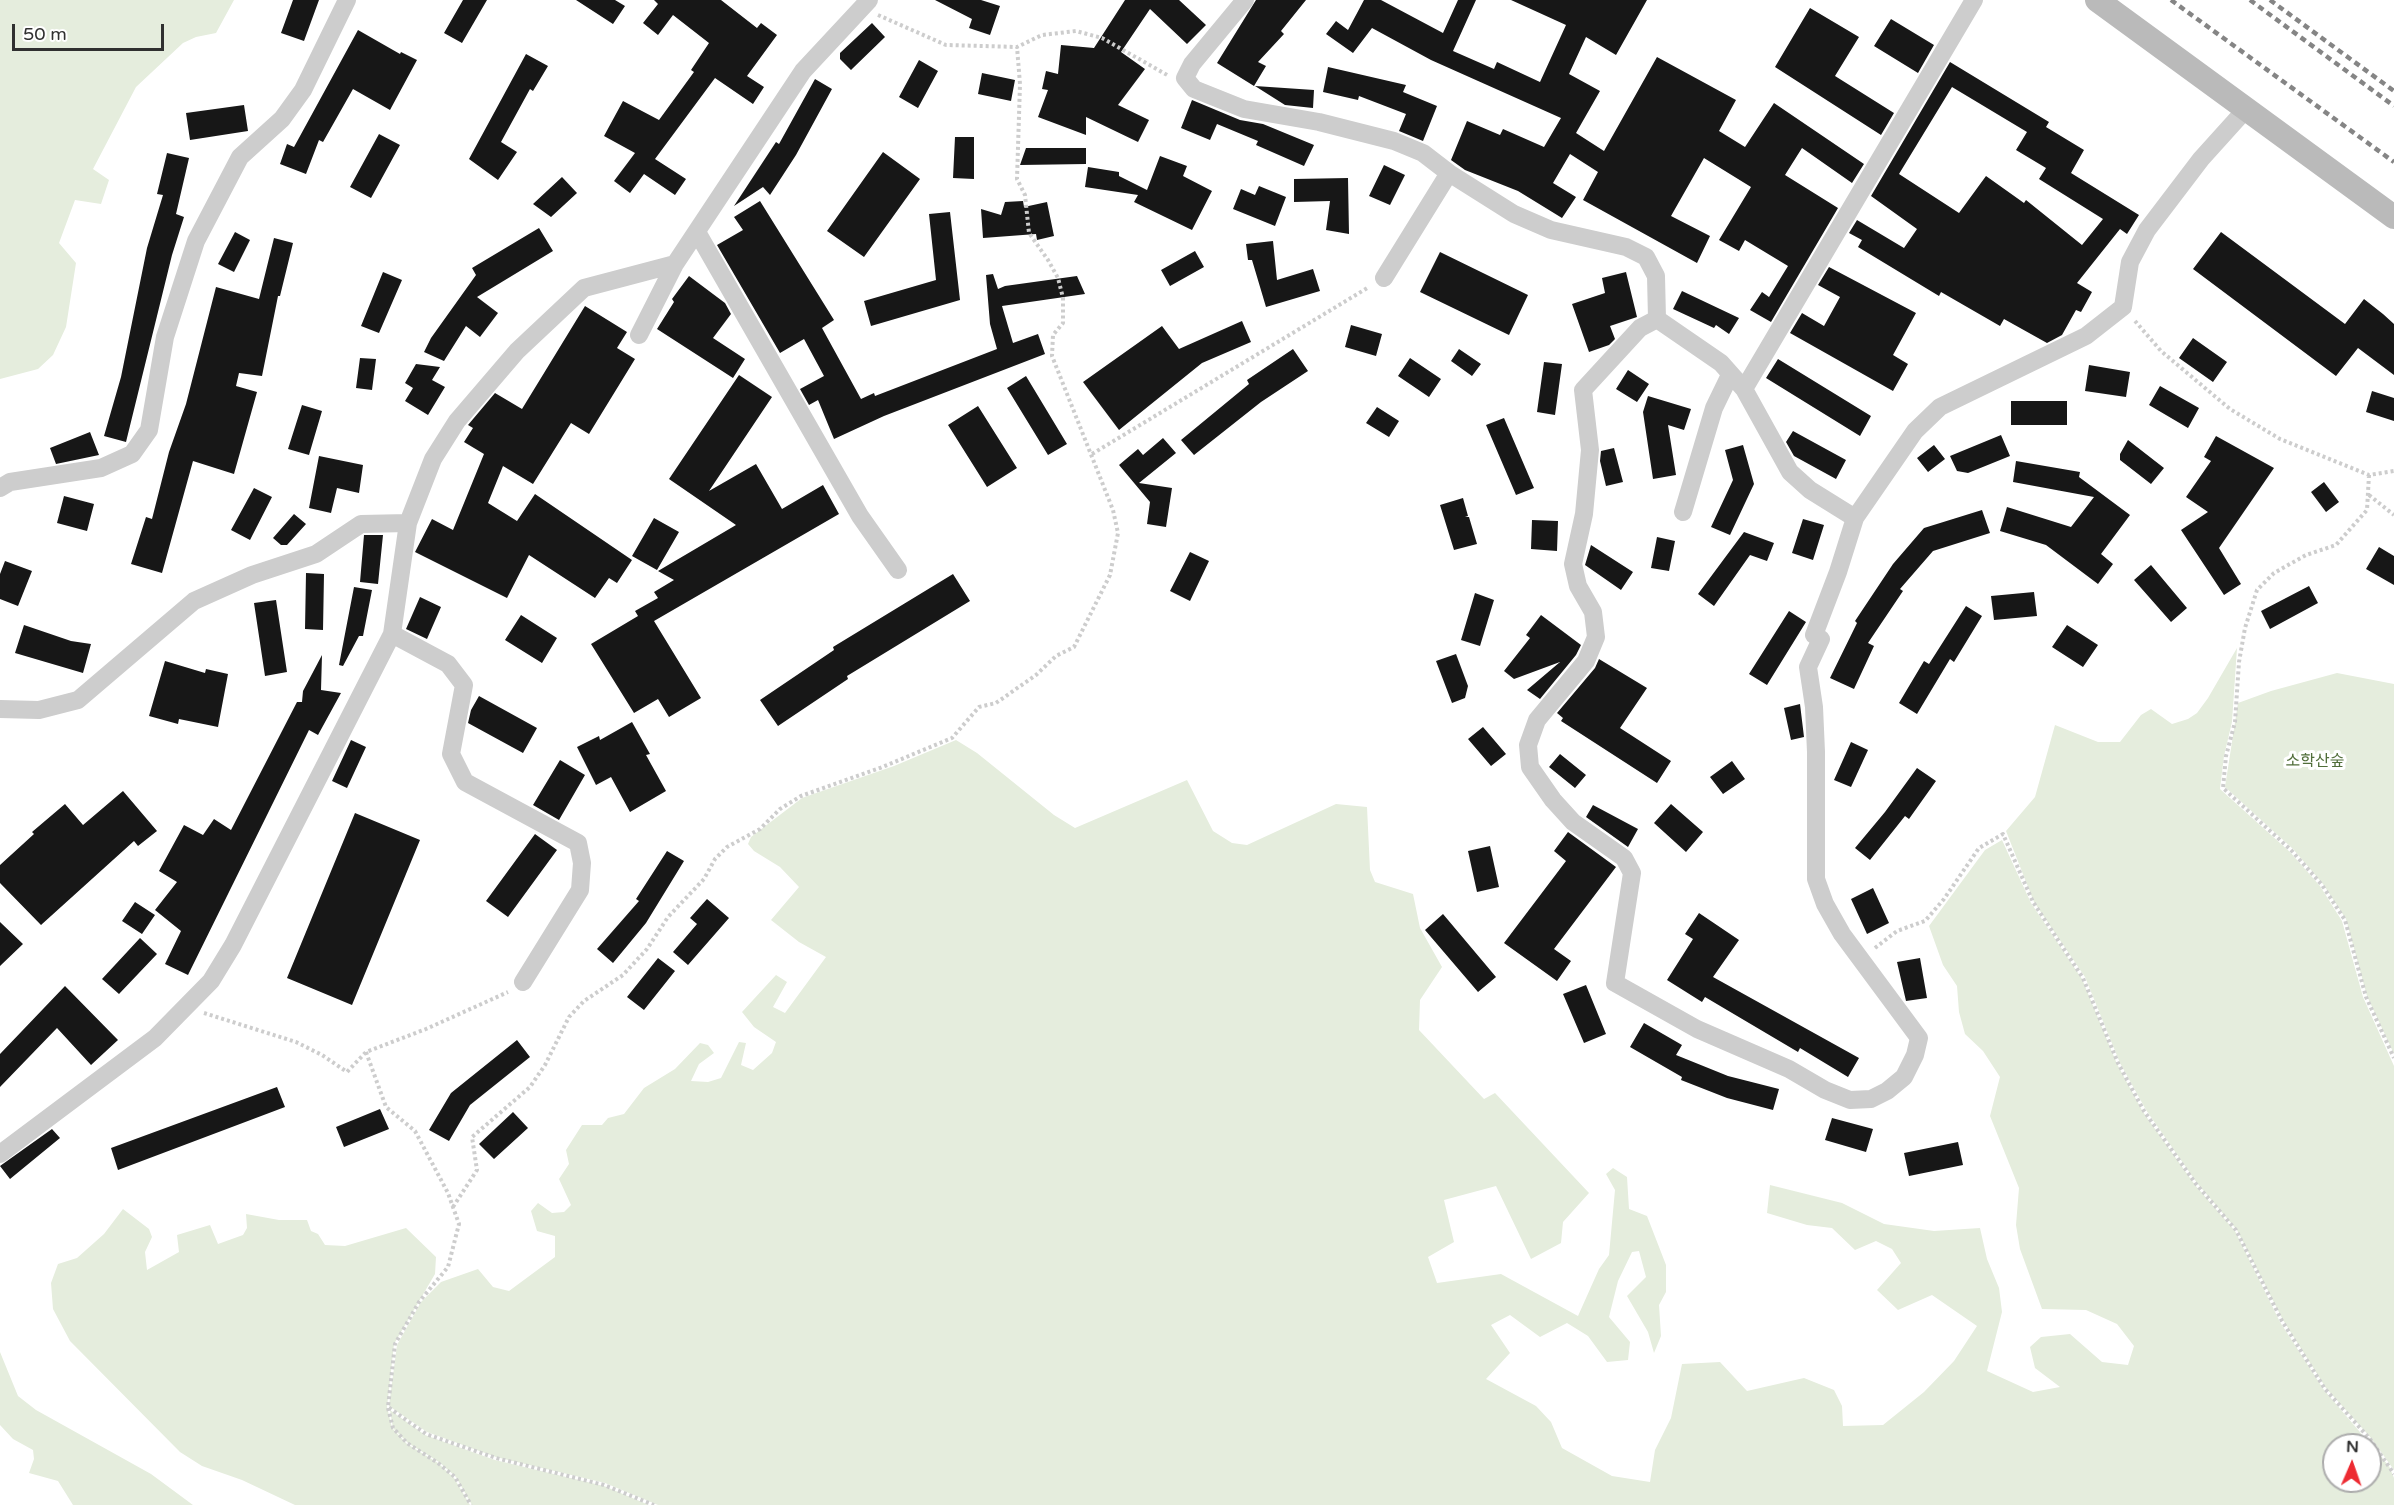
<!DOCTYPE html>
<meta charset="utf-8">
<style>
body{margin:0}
#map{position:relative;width:2394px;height:1505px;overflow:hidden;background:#fff;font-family:"Varela Round",sans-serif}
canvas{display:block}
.north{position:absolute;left:2322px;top:1433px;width:60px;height:60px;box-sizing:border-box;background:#fff;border:2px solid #acacac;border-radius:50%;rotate:2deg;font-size:16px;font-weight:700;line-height:24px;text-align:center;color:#303030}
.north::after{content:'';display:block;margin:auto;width:21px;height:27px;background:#ed2b32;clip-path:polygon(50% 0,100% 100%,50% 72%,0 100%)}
.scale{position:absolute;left:12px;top:24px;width:152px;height:27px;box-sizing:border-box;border:3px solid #303030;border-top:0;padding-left:8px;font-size:18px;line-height:21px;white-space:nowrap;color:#303030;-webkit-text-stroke:4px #fff;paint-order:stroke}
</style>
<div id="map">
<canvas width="2394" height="1505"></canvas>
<div class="north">N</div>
<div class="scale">50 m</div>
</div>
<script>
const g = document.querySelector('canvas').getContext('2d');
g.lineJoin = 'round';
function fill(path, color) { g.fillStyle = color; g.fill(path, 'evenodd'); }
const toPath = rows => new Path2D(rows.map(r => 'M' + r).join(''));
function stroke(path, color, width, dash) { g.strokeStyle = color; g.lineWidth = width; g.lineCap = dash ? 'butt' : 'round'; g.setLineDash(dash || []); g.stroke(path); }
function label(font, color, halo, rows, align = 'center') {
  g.font = font + ' "Varela Round","Noto Sans KR",sans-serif'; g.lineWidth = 6; g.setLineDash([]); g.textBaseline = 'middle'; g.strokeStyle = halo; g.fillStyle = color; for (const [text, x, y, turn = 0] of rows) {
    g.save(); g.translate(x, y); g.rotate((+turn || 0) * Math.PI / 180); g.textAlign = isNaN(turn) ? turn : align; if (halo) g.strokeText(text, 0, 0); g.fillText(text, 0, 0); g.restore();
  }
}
const green = toPath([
 [0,0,234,0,216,33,196,37,183,43,136,87,93,169,109,180,101,204,75,200,59,243,76,263,66,327,53,355,38,369,0,379],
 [2237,648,2232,722,2224,756,2220,789,2290,852,2320,886,2342,921,2363,997,2394,1066,2394,1470,2371,1438,2326,1388,2283,1320,2237,1230,2197,1183,2146,1110,2120,1063,2085,977,2034,902,2006,831,2035,797,2055,725,2098,742,2120,742,2141,715,2151,709,2172,724,2188,719,2197,713,2208,698],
 [2337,673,2394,684,2394,1054,2367,996,2346,919,2323,884,2293,849,2225,787,2238,703,2271,691],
 [956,740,977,753,1054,815,1075,828,1187,780,1213,831,1232,843,1247,845,1336,804,1367,807,1370,870,1375,882,1413,894,1420,928,1442,967,1420,1000,1419,1030,1484,1099,1495,1093,1589,1193,1563,1222,1561,1243,1531,1259,1496,1186,1444,1200,1454,1242,1428,1257,1437,1283,1501,1274,1578,1316,1599,1269,1609,1255,1615,1190,1606,1174,1613,1168,1627,1177,1629,1209,1647,1216,1666,1265,1666,1292,1659,1305,1661,1336,1654,1353,1648,1332,1627,1296,1646,1277,1639,1251,1632,1252,1618,1281,1609,1317,1630,1342,1628,1360,1607,1362,1588,1336,1567,1323,1540,1337,1510,1315,1491,1325,1510,1353,1486,1379,1536,1406,1551,1422,1562,1448,1612,1476,1650,1482,1655,1450,1671,1418,1682,1364,1720,1362,1747,1391,1804,1378,1834,1390,1842,1406,1843,1426,1883,1425,1924,1392,1954,1361,1977,1326,1932,1295,1898,1310,1877,1290,1901,1263,1892,1249,1876,1241,1855,1250,1832,1228,1807,1225,1767,1213,1770,1185,1842,1203,1884,1224,1934,1231,1980,1228,1987,1259,1999,1288,2002,1312,1987,1371,2033,1392,2060,1387,2035,1368,2030,1347,2041,1337,2070,1334,2102,1362,2128,1365,2134,1346,2117,1324,2086,1310,2042,1309,2020,1249,2016,1225,2019,1188,1990,1116,2000,1077,1983,1051,1965,1034,1959,1012,1957,986,1943,965,1929,926,1985,850,2002,840,2031,903,2082,979,2117,1064,2143,1112,2195,1185,2235,1231,2280,1322,2324,1390,2389,1466,2394,1478,2394,1505,658,1505,605,1483,496,1457,427,1432,389,1406,397,1345,421,1302,441,1282,478,1269,493,1287,509,1291,555,1257,555,1236,537,1231,531,1211,538,1203,552,1213,564,1212,571,1205,559,1179,569,1164,566,1150,582,1125,602,1125,608,1118,624,1114,644,1088,675,1069,700,1043,708,1045,714,1053,699,1064,691,1081,708,1082,721,1078,739,1042,746,1043,741,1065,753,1070,772,1053,776,1042,754,1027,742,1012,776,975,787,982,773,1007,785,1013,826,957,799,942,771,920,799,887,780,867,754,851,748,844,751,837,802,798,894,766],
 [2334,1445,2370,1445,2370,1481,2334,1481],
 [123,1209,149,1229,152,1237,145,1252,147,1270,179,1252,177,1235,210,1225,218,1244,243,1235,247,1228,246,1214,279,1220,307,1220,311,1231,318,1234,325,1245,345,1246,406,1228,436,1257,435,1274,394,1344,387,1407,392,1428,407,1444,438,1463,454,1478,470,1505,295,1505,242,1480,202,1466,180,1452,70,1341,53,1309,51,1283,58,1264,77,1258,104,1234],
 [0,1352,18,1396,36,1410,151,1474,193,1505,73,1505,58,1481,29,1473,34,1459,33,1450,13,1439,0,1425],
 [390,1410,425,1435,495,1460,604,1486,649,1505,472,1505,456,1477,439,1462,408,1443,393,1428]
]);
const building = toPath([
 [293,0,319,0,304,41,281,33],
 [463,0,487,0,462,43,444,33],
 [576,0,615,0,625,6,613,24],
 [654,0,721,0,757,28,761,23,777,35,747,76,764,87,753,104,715,78,655,159,686,179,675,195,644,174,630,193,614,181,635,153,604,136,623,101,659,120,694,72,691,70,709,43,673,15,658,35,643,23,658,4],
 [935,0,981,0,1000,6,990,35,969,28,972,19],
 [1125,0,1179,0,1206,25,1187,44,1150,9,1121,52,1145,69,1118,105,1149,120,1138,142,1086,117,1086,135,1038,117,1048,90,1042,89,1046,71,1058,74,1061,45,1094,48],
 [1256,0,1306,0,1281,31,1284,34,1258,62,1266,66,1254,86,1217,63],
 [1364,0,1381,0,1443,33,1458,0,1476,0,1453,51,1494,69,1497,62,1540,82,1566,25,1511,0,1647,0,1616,55,1586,37,1569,74,1600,91,1576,133,1604,151,1657,57,1736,100,1719,131,1745,147,1774,103,1864,164,1852,183,1802,148,1785,175,1838,208,1771,322,1750,310,1762,292,1769,297,1788,266,1745,240,1739,251,1719,240,1751,187,1704,158,1671,216,1710,236,1697,263,1583,200,1598,172,1570,154,1553,183,1576,197,1562,218,1518,191,1465,170,1451,160,1467,121,1500,135,1503,129,1544,147,1561,118,1431,60,1372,28,1353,53,1326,34,1336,21,1348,30],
 [1810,8,1859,37,1835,76,1894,113,1881,135,1775,67],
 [1891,19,1934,45,1918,73,1874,46],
 [872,23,885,37,851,70,840,59,840,53],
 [358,30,400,54,401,52,417,60,390,110,353,89,323,142,319,140,306,174,280,164,287,144,294,147],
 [526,54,548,66,533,91,530,89,501,142,517,152,498,180,469,159],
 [919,60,938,71,918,108,899,97],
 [1950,62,2049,122,2046,127,2084,150,2071,173,2139,215,2127,234,2120,229,2077,283,2092,292,2081,312,2076,310,2062,335,2047,343,2004,319,2000,326,1941,292,1939,296,1858,247,1862,240,1849,233,1857,220,1904,248,1917,229,1871,196],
 [1952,87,2027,132,2016,150,2046,168,2039,179,2103,219,2082,245,2026,200,2024,203,1986,176,1959,213,1899,174],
 [1328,67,1406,85,1403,92,1437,106,1423,141,1399,131,1406,114,1359,96,1358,100,1323,92],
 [982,73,1015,80,1011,101,978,94],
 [815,79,832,89,796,155,770,195,763,187,734,206,776,142,779,144],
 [1255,86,1314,90,1313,108,1285,105],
 [1192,100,1240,120,1263,124,1314,145,1304,166,1256,145,1258,141,1217,124,1210,140,1181,128],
 [244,105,248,131,190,140,186,113],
 [379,134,400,145,371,198,350,187],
 [955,137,974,137,974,179,953,178],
 [1026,148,1086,148,1086,164,1020,165],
 [883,152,920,179,864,257,827,231],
 [167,153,189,158,176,214,184,217,172,255,126,442,104,436,121,377,147,248,163,195,157,194],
 [1160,156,1187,166,1183,176,1212,191,1192,230,1134,202,1138,195,1085,187,1088,167,1119,172,1119,176,1147,190],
 [1384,165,1405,175,1390,205,1369,196],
 [562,177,577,193,551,217,533,204],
 [1348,178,1349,234,1326,230,1330,201,1294,202,1294,179],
 [1259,186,1286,197,1275,226,1233,209,1241,189,1255,195],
 [760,201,834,320,822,328,861,399,874,393,875,396,997,349,990,324,986,275,993,274,998,289,1005,286,1077,276,1085,294,1002,306,1013,343,1038,334,1045,354,884,416,834,439,818,400,809,405,800,389,824,376,804,339,780,353,717,245,743,230,734,217],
 [1023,201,1024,207,1047,202,1054,236,1037,240,1036,234,983,238,981,209,1001,215,1005,202],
 [950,212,960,300,871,326,864,301,936,280,929,214],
 [539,228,553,251,477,297,498,313,480,337,466,326,444,361,424,352,431,338,476,275,472,268],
 [235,232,250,240,234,272,218,264],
 [2221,232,2345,324,2364,299,2383,314,2394,324,2394,375,2358,348,2336,376,2193,269],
 [274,238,293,243,280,296,278,296,262,376,239,373,236,386,257,392,234,474,193,461,162,573,131,564,146,517,152,519,169,452,186,404,216,287,259,299],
 [1273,241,1277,280,1313,269,1320,291,1266,307,1252,260,1248,260,1246,244],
 [1195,251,1204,267,1170,286,1161,270],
 [1440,252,1528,295,1509,335,1420,292],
 [1829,267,1916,313,1893,355,1908,364,1893,391,1790,333,1802,313,1824,326,1840,297,1818,285],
 [383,272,402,280,379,333,361,326],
 [1626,272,1637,317,1610,326,1615,339,1609,345,1589,352,1572,304,1605,293,1602,278],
 [689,276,725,303,731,314,713,338,745,359,733,378,657,329,674,302,672,299],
 [1682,291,1739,318,1729,334,1716,325,1714,328,1673,309],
 [585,306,627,332,617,348,635,359,589,434,571,423,533,484,503,466,488,503,517,521,535,494,632,560,617,583,609,578,595,598,529,555,507,598,415,552,432,519,453,530,484,454,464,442,473,428,468,425,495,393,522,409],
 [1242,321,1251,342,1202,363,1119,430,1083,382,1162,326,1179,349],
 [1351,325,1382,334,1376,356,1345,347],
 [2193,338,2227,362,2213,382,2179,358],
 [1293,349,1308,371,1261,402,1194,455,1181,440,1249,384,1247,380],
 [1459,349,1481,364,1472,376,1451,361],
 [360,358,376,359,372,390,356,388],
 [1410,358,1441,379,1429,397,1398,376],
 [1778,359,1871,416,1860,436,1766,378],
 [1544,362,1562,364,1555,415,1537,412],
 [416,364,440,367,432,380,445,387,428,415,405,401,413,388,405,383],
 [2089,365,2130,372,2126,397,2085,391],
 [1628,370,1649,384,1637,402,1616,389],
 [739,375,772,397,709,491,756,464,782,509,823,485,839,514,654,621,701,698,669,717,658,699,634,713,591,644,638,616,635,611,658,598,654,592,674,580,658,571,736,525,669,479],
 [1026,376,1067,444,1048,455,1007,388],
 [2160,386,2199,408,2188,428,2149,405],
 [2372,391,2394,398,2394,421,2366,412],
 [1648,396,1691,409,1684,430,1668,425,1676,475,1653,479,1643,412],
 [2011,401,2067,401,2067,425,2011,425],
 [302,405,322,411,309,455,288,449],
 [978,406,1017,468,987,487,948,425],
 [1377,407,1399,421,1389,437,1366,423],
 [1504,418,1534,488,1516,495,1486,425],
 [1793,431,1846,460,1836,479,1794,456,1786,442],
 [90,432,99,455,56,464,50,448],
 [2001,435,2010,456,1968,473,1957,471,1950,456],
 [2216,436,2274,468,2219,548,2241,584,2224,595,2181,530,2208,512,2186,497,2211,461,2204,457],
 [1163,438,1176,453,1139,483,1172,488,1166,527,1147,524,1150,502,1119,465,1138,449,1143,455],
 [2128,440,2164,468,2151,484,2120,460,2120,454],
 [1743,445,1754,484,1730,535,1711,527,1733,480,1725,450],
 [1934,445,1945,459,1928,472,1917,458],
 [1614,448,1623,482,1606,486,1600,461,1601,451],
 [319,456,363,465,359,493,337,488,331,513,309,508],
 [2016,461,2080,472,2079,477,2130,515,2101,554,2113,564,2098,584,2046,545,2000,531,2007,507,2071,527,2094,497,2013,482],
 [2324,482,2339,502,2326,512,2311,492],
 [254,488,272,497,250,540,231,530],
 [64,496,94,504,87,531,57,523],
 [1463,498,1468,516,1465,517,1469,517,1477,544,1454,550,1440,505],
 [1982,510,1990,533,1933,551,1900,589,1903,591,1868,643,1874,646,1854,689,1830,678,1857,623,1855,621,1893,564,1924,528],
 [294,514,306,524,287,545,281,545,273,538],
 [654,518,679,532,657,570,632,556],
 [1803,519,1824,525,1813,560,1792,553],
 [1532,520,1558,521,1557,551,1531,549],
 [1744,532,1774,543,1767,561,1750,555,1714,606,1698,594],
 [364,535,383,535,378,584,360,582],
 [1657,537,1675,541,1669,571,1651,568],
 [1591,545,1633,572,1621,590,1585,565],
 [2379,547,2394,556,2394,585,2366,569],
 [1190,552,1209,561,1190,601,1170,591],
 [5,561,32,571,18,606,0,599,0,574],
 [2151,565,2187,608,2171,622,2134,580],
 [306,573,324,574,323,630,305,629],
 [953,574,970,601,847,676,848,679,778,726,760,700,834,650,833,647],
 [2309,586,2318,603,2270,629,2261,611],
 [354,587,372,590,363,636,359,636,343,666,339,665],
 [2034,592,2037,616,1994,620,1991,596],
 [1475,593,1494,600,1480,646,1461,640],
 [420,597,441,607,427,639,406,629],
 [276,600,287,672,265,676,254,603],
 [1966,606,1982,616,1954,662,1950,659,1917,714,1899,703,1924,661,1929,664],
 [1789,611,1806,622,1767,685,1749,674],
 [521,615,557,638,542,663,505,640],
 [1541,615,1581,645,1576,655,1540,699,1527,690,1560,662,1514,679,1504,671,1530,638,1526,635],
 [24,625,71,641,91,644,83,673,15,653],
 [2067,625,2098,645,2083,667,2052,647],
 [1456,654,1468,686,1465,698,1452,703,1436,661],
 [322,655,321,690,341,693,318,735,309,730,188,975,165,964,181,931,155,910,177,882,159,871,184,825,203,835,214,819,231,830,297,702,302,702,303,691],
 [1599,659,1647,688,1620,728,1671,761,1657,783,1561,721,1563,718,1557,713,1595,668],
 [165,661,205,673,206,669,228,674,218,727,179,719,178,724,149,716],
 [479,696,537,728,523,753,468,723,471,710],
 [1800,704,1804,737,1791,740,1784,708],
 [632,722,650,754,646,755,666,791,630,812,611,777,596,785,577,747,599,736,600,740],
 [1483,727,1506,754,1491,766,1468,739],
 [351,740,366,747,347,788,332,781],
 [1851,742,1868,750,1851,787,1834,780],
 [1560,754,1586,775,1575,788,1549,767],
 [560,760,585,775,559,820,533,805],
 [1732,761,1745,779,1723,794,1710,777],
 [1917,768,1936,781,1909,819,1905,816,1870,860,1855,848,1885,812],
 [123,791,157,831,138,846,134,841,41,925,0,883,0,865,34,834,32,832,65,804,83,825],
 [1671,804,1703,832,1686,852,1654,823],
 [1593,805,1638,829,1628,847,1586,817],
 [355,813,420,840,352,1005,287,978],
 [1568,832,1616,867,1554,949,1571,961,1557,981,1504,943,1566,861,1554,851],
 [535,834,557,850,508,917,486,901],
 [1490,846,1499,887,1477,892,1468,851],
 [667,851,684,861,646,923,613,963,597,949,639,901,636,899],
 [1873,888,1889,923,1867,934,1851,899],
 [707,899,729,918,688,965,673,952,697,924,690,918],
 [135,902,155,915,142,934,122,921],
 [1699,913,1739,940,1713,977,1859,1058,1848,1077,1800,1048,1798,1052,1705,997,1702,1002,1667,980,1693,939,1685,934],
 [1443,914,1496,977,1478,992,1425,930],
 [0,922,23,944,0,966],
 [140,938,157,954,119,994,102,979],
 [658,958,675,971,644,1010,627,997],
 [1920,958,1927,998,1906,1001,1897,962],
 [1586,985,1606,1034,1584,1043,1563,994],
 [65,986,118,1040,91,1065,57,1028,0,1087,0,1054],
 [1644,1023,1682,1045,1676,1055,1728,1076,1779,1089,1773,1110,1727,1098,1681,1080,1682,1077,1630,1047],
 [517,1040,530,1057,470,1105,449,1141,429,1130,451,1093],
 [277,1087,285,1107,118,1170,111,1148],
 [380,1109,389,1129,344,1147,336,1127],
 [513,1112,528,1128,494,1159,479,1144],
 [1832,1118,1873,1129,1866,1152,1825,1140],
 [52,1129,60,1138,10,1179,0,1166],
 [1958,1142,1963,1165,1909,1176,1904,1153]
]);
const path = toPath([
 [878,15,946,45,1017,47,1042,35,1076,31,1102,38,1169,76],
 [2135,321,2161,351,2230,409,2280,439,2369,475,2394,471],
 [1092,454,1369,287],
 [2369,475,2367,510,2336,545,2306,555,2274,573,2257,590,2245,628,2239,662,2235,722,2226,756,2223,788,2291,850,2322,885,2345,920,2366,997,2394,1058],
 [2369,495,2394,515],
 [1875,948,1897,931,1925,921,1944,899,1979,848,2003,834,2033,902,2083,978,2118,1063,2144,1111,2196,1184,2236,1230,2282,1321,2325,1389,2370,1439,2394,1474],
 [204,1013,296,1042,322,1055,347,1072,366,1052,426,1029,508,992],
 [366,1052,386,1107,415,1131,448,1193,459,1224,448,1267,419,1302,395,1344,388,1407,426,1434,496,1458,604,1485,654,1505],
 [453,1207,477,1170,472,1137,530,1087,545,1065,569,1017,584,1001,623,975,647,949,668,917,704,879,715,859,727,847,760,829,780,809,801,796,880,768,952,738,979,707,996,703,1036,675,1056,656,1074,647,1110,575,1118,533,1113,510,1052,356,1053,335,1063,323,1063,298,1058,278,1048,260,1029,233,1025,195,1017,179,1020,84,1017,47],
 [388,1408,393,1428,407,1443,438,1463,455,1477,471,1505]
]);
const minor = toPath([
 [1245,0,1192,64,1185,78,1194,89,1244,109,1319,122,1394,141,1423,153,1449,173,1514,214,1551,230,1626,247,1646,257,1656,276,1657,319,1721,363,1744,389,1790,472,1810,490,1855,518],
 [697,232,860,516,898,570],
 [1384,278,1449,173],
 [1657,319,1640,328,1583,390,1590,450,1584,514,1573,564,1578,586,1593,612,1596,637,1586,661,1537,720,1528,745,1530,767,1553,800,1573,822,1624,858,1632,873,1615,983,1697,1029,1789,1069,1825,1090,1850,1100,1871,1099,1887,1091,1904,1077,1915,1055,1919,1038,1842,934,1825,904,1816,879,1816,752,1814,707,1808,667,1821,639,1814,635,1838,572,1855,518,1915,431,1940,407,2086,336,2123,307,2130,262,2147,230,2201,159,2247,108],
 [639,335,675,264,803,71,869,0],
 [1744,389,1974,0],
 [0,488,10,482,101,468,132,454,149,430,165,337,196,241,240,157,282,119,303,90,347,0],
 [1683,512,1714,408,1730,375],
 [392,634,448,664,464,685,451,754,465,782,578,843,582,863,580,890,523,982],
 [0,709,39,710,78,700,194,601,252,575,316,554,361,524,408,523],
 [0,1154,155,1038,211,981,233,945,392,634,408,523,433,459,457,421,517,351,584,288,675,264]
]);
const secondary = toPath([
 [2097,0,2394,217]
]);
const rail = toPath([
 [2171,0,2394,162],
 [2250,0,2394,106],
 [2270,0,2394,91]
]);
const parkNames = [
 ["소학산숲",2315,762]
];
fill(green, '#e5eddd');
fill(building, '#171717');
stroke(path, '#cdcdcd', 4, [3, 3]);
stroke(minor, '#cdcdcd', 18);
stroke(secondary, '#bababa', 24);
stroke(rail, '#858585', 4.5, [6, 4.5]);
label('16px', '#516e3a', '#fff', parkNames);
</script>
